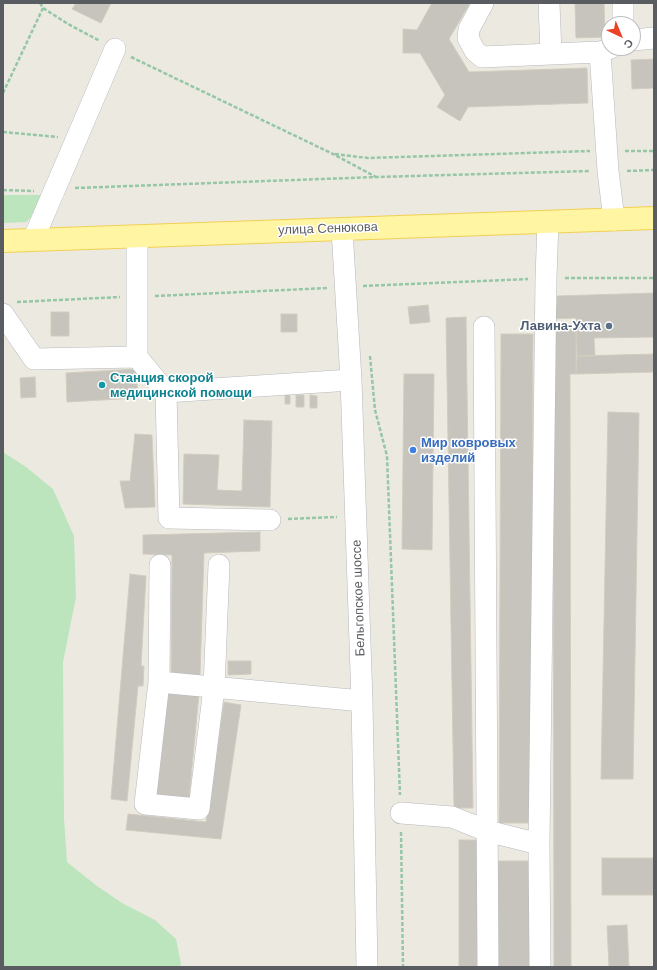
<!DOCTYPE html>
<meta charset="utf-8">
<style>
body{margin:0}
#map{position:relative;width:657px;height:970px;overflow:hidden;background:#eceae0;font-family:Arial,sans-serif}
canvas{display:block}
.frame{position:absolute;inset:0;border:4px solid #595c61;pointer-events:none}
.north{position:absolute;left:601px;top:16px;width:40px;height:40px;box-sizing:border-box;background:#fff;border:1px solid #bdbec0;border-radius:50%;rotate:136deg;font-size:11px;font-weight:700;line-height:16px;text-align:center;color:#595c61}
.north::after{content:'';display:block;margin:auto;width:14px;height:18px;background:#ea4328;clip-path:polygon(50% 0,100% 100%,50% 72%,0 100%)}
</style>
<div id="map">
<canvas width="657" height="970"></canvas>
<div class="frame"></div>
<div class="north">С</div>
</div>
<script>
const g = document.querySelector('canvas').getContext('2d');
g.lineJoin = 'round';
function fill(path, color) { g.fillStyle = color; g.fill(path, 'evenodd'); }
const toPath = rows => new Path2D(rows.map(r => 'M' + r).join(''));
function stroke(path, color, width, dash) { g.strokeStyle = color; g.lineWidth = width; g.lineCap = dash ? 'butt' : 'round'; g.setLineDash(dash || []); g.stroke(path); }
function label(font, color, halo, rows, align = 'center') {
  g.font = font + ' Arial,sans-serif'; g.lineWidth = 3; g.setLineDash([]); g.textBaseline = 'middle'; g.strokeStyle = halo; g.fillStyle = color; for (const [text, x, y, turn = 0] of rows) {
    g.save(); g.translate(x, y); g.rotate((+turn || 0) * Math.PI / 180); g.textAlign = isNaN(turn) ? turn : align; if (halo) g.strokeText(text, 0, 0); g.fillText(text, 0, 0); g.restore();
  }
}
const green = toPath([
 [3,195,45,195,37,212,26,222,3,223],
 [3,452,26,467,53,489,74,536,76,597,63,662,64,818,67,862,97,886,122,903,155,920,176,939,181,964,180,967,3,967]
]);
const building = toPath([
 [76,3,111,3,101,23,72,9,76,3],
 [432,3,470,3,449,39,469,72,587,68,588,103,468,107,460,121,437,107,445,95,420,53,403,53,403,29,417,30,432,3],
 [575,3,604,3,605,37,576,38,575,3],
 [654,59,654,88,632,89,631,60,654,59],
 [654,293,654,337,594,338,595,356,577,356,576,318,550,319,550,305,557,305,557,296,654,293],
 [428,305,430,322,410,324,408,307,428,305],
 [51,312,69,312,69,336,51,336,51,312],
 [281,314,297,314,297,332,281,332,281,314],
 [466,317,473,808,454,808,446,318,466,317],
 [553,329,576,329,576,374,570,374,571,967,554,967,553,329],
 [501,334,533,334,531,823,499,823,501,334],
 [654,354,654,372,576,374,577,356,654,354],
 [136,369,138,398,67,402,66,373,136,369],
 [404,374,434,374,432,550,402,549,404,374],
 [35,377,36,397,21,398,20,378,35,377],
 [285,395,290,395,290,404,285,404,285,395],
 [296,395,304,395,304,407,296,407,296,395],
 [310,395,317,396,317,408,310,408,310,395],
 [608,412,639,413,633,779,601,779,608,412],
 [244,420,272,421,270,507,183,504,184,454,219,455,217,490,242,491,244,420],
 [135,434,152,435,155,507,125,508,120,481,130,481,135,434],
 [260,532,260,551,204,553,200,676,171,676,172,555,143,554,143,535,260,532],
 [130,574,146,576,141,666,144,666,143,686,138,686,127,801,111,799,130,574],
 [228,661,251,661,251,674,228,675,228,661],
 [166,691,199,694,189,799,156,796,166,691],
 [224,702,241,705,221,839,126,830,128,814,206,822,224,702],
 [459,840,480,840,479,967,459,967,459,840],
 [602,858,654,858,654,895,602,895,602,858],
 [498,861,530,861,530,967,498,967,498,861],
 [627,925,629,967,609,967,607,926,627,925]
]);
const path = toPath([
 [40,3,43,8,68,24,100,41],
 [131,57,333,154,376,177],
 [3,93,43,8],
 [3,132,58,137],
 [625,151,654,151],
 [335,154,368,158,590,151],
 [627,171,654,170],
 [75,188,377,177,590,171],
 [3,190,34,191],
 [565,278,654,278],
 [363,286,528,279],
 [155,296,328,288],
 [17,302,120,297],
 [370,356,375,410,387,456,400,795],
 [288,519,337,517],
 [401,832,403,967]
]);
const minor = toPath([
 [483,3,469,29,468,38,475,51,482,57,551,54],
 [549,3,551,54,600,52,611,48],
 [623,3,623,24],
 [633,40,654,38],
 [600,52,608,171,614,220],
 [342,229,351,380,362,701,367,967],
 [33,240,115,49],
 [3,314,34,359,137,357,137,237],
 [484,327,488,967],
 [137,357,166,392,351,380],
 [166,392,169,518,270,520],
 [160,565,159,682,145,804,199,809,214,688,219,565],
 [159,682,362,701],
 [401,813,452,817,487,831,539,844],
 [540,967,539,844,546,278,548,222]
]);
const major = toPath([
 [3,241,654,218]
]);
const markers = [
 [609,326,4,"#5c6f8a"],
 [102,385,4,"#0f9aa8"],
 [413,450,4,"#3f7fe0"]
];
const streetNames = [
 ["улица Сенюкова",328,229,-2],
 ["Бельгопское шоссе",359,598,-92]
];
const serviceNames = [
 ["Лавина-Ухта",601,326]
];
const cultureNames = [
 ["Станция скорой",110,378],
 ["медицинской помощи",110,393]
];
const shopNames = [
 ["Мир ковровых",421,443],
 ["изделий",421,458]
];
fill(green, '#bce5be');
fill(building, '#c7c4bd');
stroke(building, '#d1ccbf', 1);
stroke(minor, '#b6b8bd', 22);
stroke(major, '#f2cf53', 24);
stroke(path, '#95c6a6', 2.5, [4, 2]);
stroke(minor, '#fff', 21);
stroke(major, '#fff5a2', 22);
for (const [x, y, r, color] of markers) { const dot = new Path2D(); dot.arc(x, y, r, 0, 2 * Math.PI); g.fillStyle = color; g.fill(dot); stroke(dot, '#fff', 1.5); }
label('13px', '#595c61', '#fff', streetNames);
label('bold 13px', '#4e5e75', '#fff', serviceNames, 'right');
label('bold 13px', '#0d838f', '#fff', cultureNames, 'left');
label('bold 13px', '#366cbe', '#fff', shopNames, 'left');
</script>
